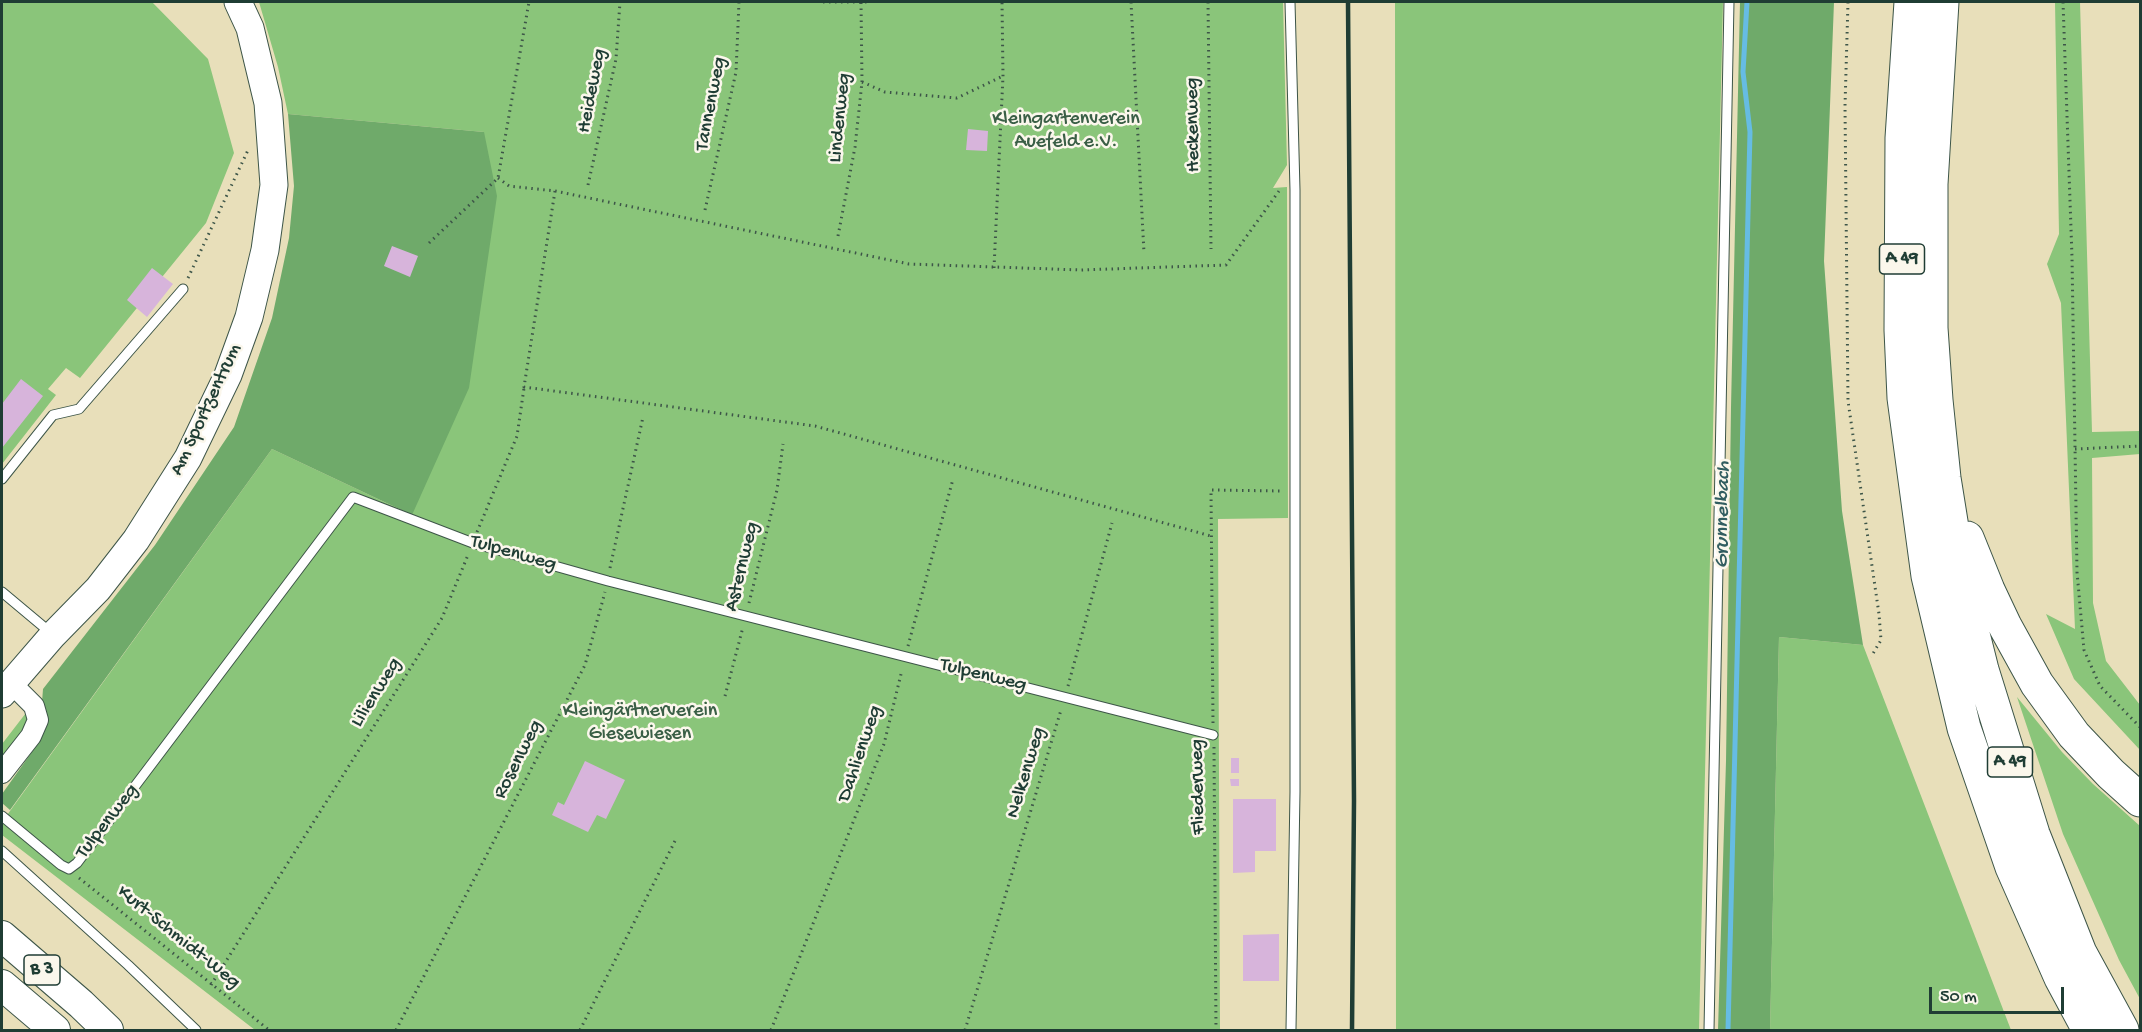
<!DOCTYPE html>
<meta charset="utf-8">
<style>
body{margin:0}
#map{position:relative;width:2142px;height:1032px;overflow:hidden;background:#e8dfba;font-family:"Gochi Hand",sans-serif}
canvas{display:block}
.frame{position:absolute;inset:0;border:3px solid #1f3d34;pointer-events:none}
.scale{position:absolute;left:1929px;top:987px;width:135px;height:27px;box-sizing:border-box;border:3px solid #1f3d34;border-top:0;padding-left:8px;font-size:18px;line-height:21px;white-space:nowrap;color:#1f3d34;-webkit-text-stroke:4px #fbf7ec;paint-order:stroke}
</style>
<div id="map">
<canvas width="2142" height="1032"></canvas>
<div class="frame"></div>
<div class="scale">50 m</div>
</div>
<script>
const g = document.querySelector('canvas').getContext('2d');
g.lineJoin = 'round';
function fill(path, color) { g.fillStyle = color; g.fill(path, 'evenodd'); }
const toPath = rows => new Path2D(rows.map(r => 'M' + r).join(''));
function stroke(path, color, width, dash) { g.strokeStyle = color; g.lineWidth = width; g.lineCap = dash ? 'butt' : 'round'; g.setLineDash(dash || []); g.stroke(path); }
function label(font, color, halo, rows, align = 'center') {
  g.font = font + ' "Gochi Hand",sans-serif'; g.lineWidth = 5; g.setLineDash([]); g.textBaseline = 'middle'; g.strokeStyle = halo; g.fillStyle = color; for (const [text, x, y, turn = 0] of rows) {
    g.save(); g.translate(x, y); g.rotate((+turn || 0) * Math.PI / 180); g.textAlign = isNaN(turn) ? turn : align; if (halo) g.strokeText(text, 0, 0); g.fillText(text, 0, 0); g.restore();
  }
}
const green = toPath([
 [2,2,152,2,208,59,234,153,206,223,80,378,66,368,48,389,56,395,2,464],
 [259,2,1283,2,1287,165,1273,188,1287,187,1288,518,1218,519,1220,1030,255,1030,2,835,2,822,272,449,412,515,484,132,288,114,278,67],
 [1395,2,1723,2,1699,1030,1396,1030],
 [2055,2,2080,2,2092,432,2140,431,2140,454,2092,458,2093,603,2106,661,2140,705,2140,750,2074,679,2046,614,2075,629,2061,303,2047,264,2059,234],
 [1779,637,1863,645,2011,1030,1770,1030],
 [2017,697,2062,752,2093,784,2140,826,2140,999,2119,960,2063,834],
 [29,709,29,726,2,762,2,744]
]);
const forest = toPath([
 [1740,2,1834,2,1824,261,1842,511,1863,645,1779,637,1770,1030,1718,1030,1726,761,1731,407],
 [288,114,484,132,497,196,469,388,412,515,272,449,10,810,2,803,2,794,39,742,43,689,155,545,234,427,272,318,289,238,294,186]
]);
const stream = toPath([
 [1728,1030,1750,132,1743,72,1747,2]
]);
const building = toPath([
 [968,129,988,131,987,151,966,150],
 [392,246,418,256,410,277,384,266],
 [152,268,173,284,147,317,127,300],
 [21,379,43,396,2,448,2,404],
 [1231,758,1239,758,1239,773,1231,773],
 [585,761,625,780,606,819,597,815,588,832,552,815,558,802,564,805],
 [1230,779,1239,779,1239,786,1231,786],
 [1233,799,1276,799,1276,851,1255,851,1255,872,1233,873],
 [1279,934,1279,981,1243,981,1243,935]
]);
const path = toPath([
 [823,2,870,2],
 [1131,2,1144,253],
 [1208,2,1211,249],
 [1848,2,1845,106,1848,401,1879,614,1881,640,1871,657],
 [2063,2,2072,257,2077,572,2084,650,2100,686,2140,727],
 [862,82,885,92,957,98,1003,76],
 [498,178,509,186,555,191,909,264,1081,270,1226,265,1279,191,1282,191],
 [588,185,616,59,620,2],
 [555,191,524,387,815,426,1211,536],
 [705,210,736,72,739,2],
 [838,236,855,147,862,82,861,2],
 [429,243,498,178,529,2],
 [994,268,1003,76,1002,2],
 [188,278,249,148],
 [2075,449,2140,446],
 [477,532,517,436,524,388],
 [610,568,643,417],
 [749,603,777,490,783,444],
 [908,646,953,479],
 [1068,686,1112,523],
 [725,696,743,627],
 [1213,723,1211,490,1281,491],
 [1214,747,1216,1030],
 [79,878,269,1030],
 [211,985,442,618,468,555],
 [396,1030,585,665,605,592],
 [580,1030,675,841],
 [771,1030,884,744,902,670],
 [965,1030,1061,710]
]);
const lane = toPath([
 [1290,2,1295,190,1295,792,1291,1029],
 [2,479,53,415,79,409,183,289],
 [2,592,51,633],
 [2,816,61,865,69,869,77,863,353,497,473,543,608,581,1213,735],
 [2,851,128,965,196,1030],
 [1709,1030,1729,2]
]);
const street = toPath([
 [2,773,31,736,38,720,34,706,10,682]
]);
const secondary = toPath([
 [2,694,53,635,98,589,136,540,188,458,228,375,249,317,265,250,274,185,268,103,250,28,238,2]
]);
const primary = toPath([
 [2,936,81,1004,108,1030],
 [2,985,55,1030]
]);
const highway = toPath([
 [1911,2,1902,138,1901,330,1904,398,1928,576,1964,728,2012,867,2061,978,2089,1030],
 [1942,2,1931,184,1931,328,1936,400,1944,478,1962,590,1982,670,2033,834,2080,953,2122,1030],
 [1967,538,1988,590,2005,626,2037,684,2074,735,2111,774,2140,800]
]);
const rail = toPath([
 [1348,2,1354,801,1352,1030]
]);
const shields = [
 [1902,259,45],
 [2010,762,45],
 [42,970,36]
];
const shieldNames = [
 ["A 49",1902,259],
 ["A 49",2010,762],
 ["B 3",42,970]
];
const streetNames = [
 ["Heideweg",593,91,-79],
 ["Tannenweg",712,104,-79],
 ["Lindenweg",841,118,-84],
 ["Heckenweg",1194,125,-91],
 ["Am Sportzentrum",207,410,-65],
 ["Tulpenweg",513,554,16],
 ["Asternweg",743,567,-76],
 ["Tulpenweg",983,676,14],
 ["Lilienweg",377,693,-58],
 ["Dahlienweg",861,754,-71],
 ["Rosenweg",519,760,-63],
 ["Nelkenweg",1027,773,-73],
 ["Fliederweg",1199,787,-91],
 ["Tulpenweg",108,822,-52],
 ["Kurt-Schmidt-Weg",178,938,39]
];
const parkNames = [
 ["Kleingartenverein",1066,120],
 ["Auefeld e.V.",1066,143],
 ["Kleingärtnerverein",640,712],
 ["Giesewiesen",640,735]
];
const waterNames = [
 ["Grunnelbach",1724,515,-89]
];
fill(green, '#8ac57a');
fill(forest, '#6faa6a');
stroke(stream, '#66bce3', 5);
fill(building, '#d7b4db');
stroke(lane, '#3d5548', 11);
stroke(street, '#3d5548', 22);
stroke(secondary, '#3d5548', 29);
stroke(primary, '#3d5548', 32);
stroke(highway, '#3d5548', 35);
stroke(path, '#3d5548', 3, [1.5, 4.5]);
stroke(lane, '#fff', 9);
stroke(street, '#fff', 20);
stroke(secondary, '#fff', 27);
stroke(primary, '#fff', 30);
stroke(highway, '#fff', 33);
stroke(rail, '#1f3d34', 4.5);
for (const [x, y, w] of shields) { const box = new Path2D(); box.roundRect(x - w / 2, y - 15, w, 30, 4.5); g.fillStyle = '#fbf7ec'; g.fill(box); stroke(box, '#1f3d34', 1.5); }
label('bold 18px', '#1f3d34', null, shieldNames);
label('20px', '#1f3d34', '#fbf7ec', streetNames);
label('20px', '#3a5f46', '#fbf7ec', parkNames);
label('italic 21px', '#315d60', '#fbf7ec', waterNames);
</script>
